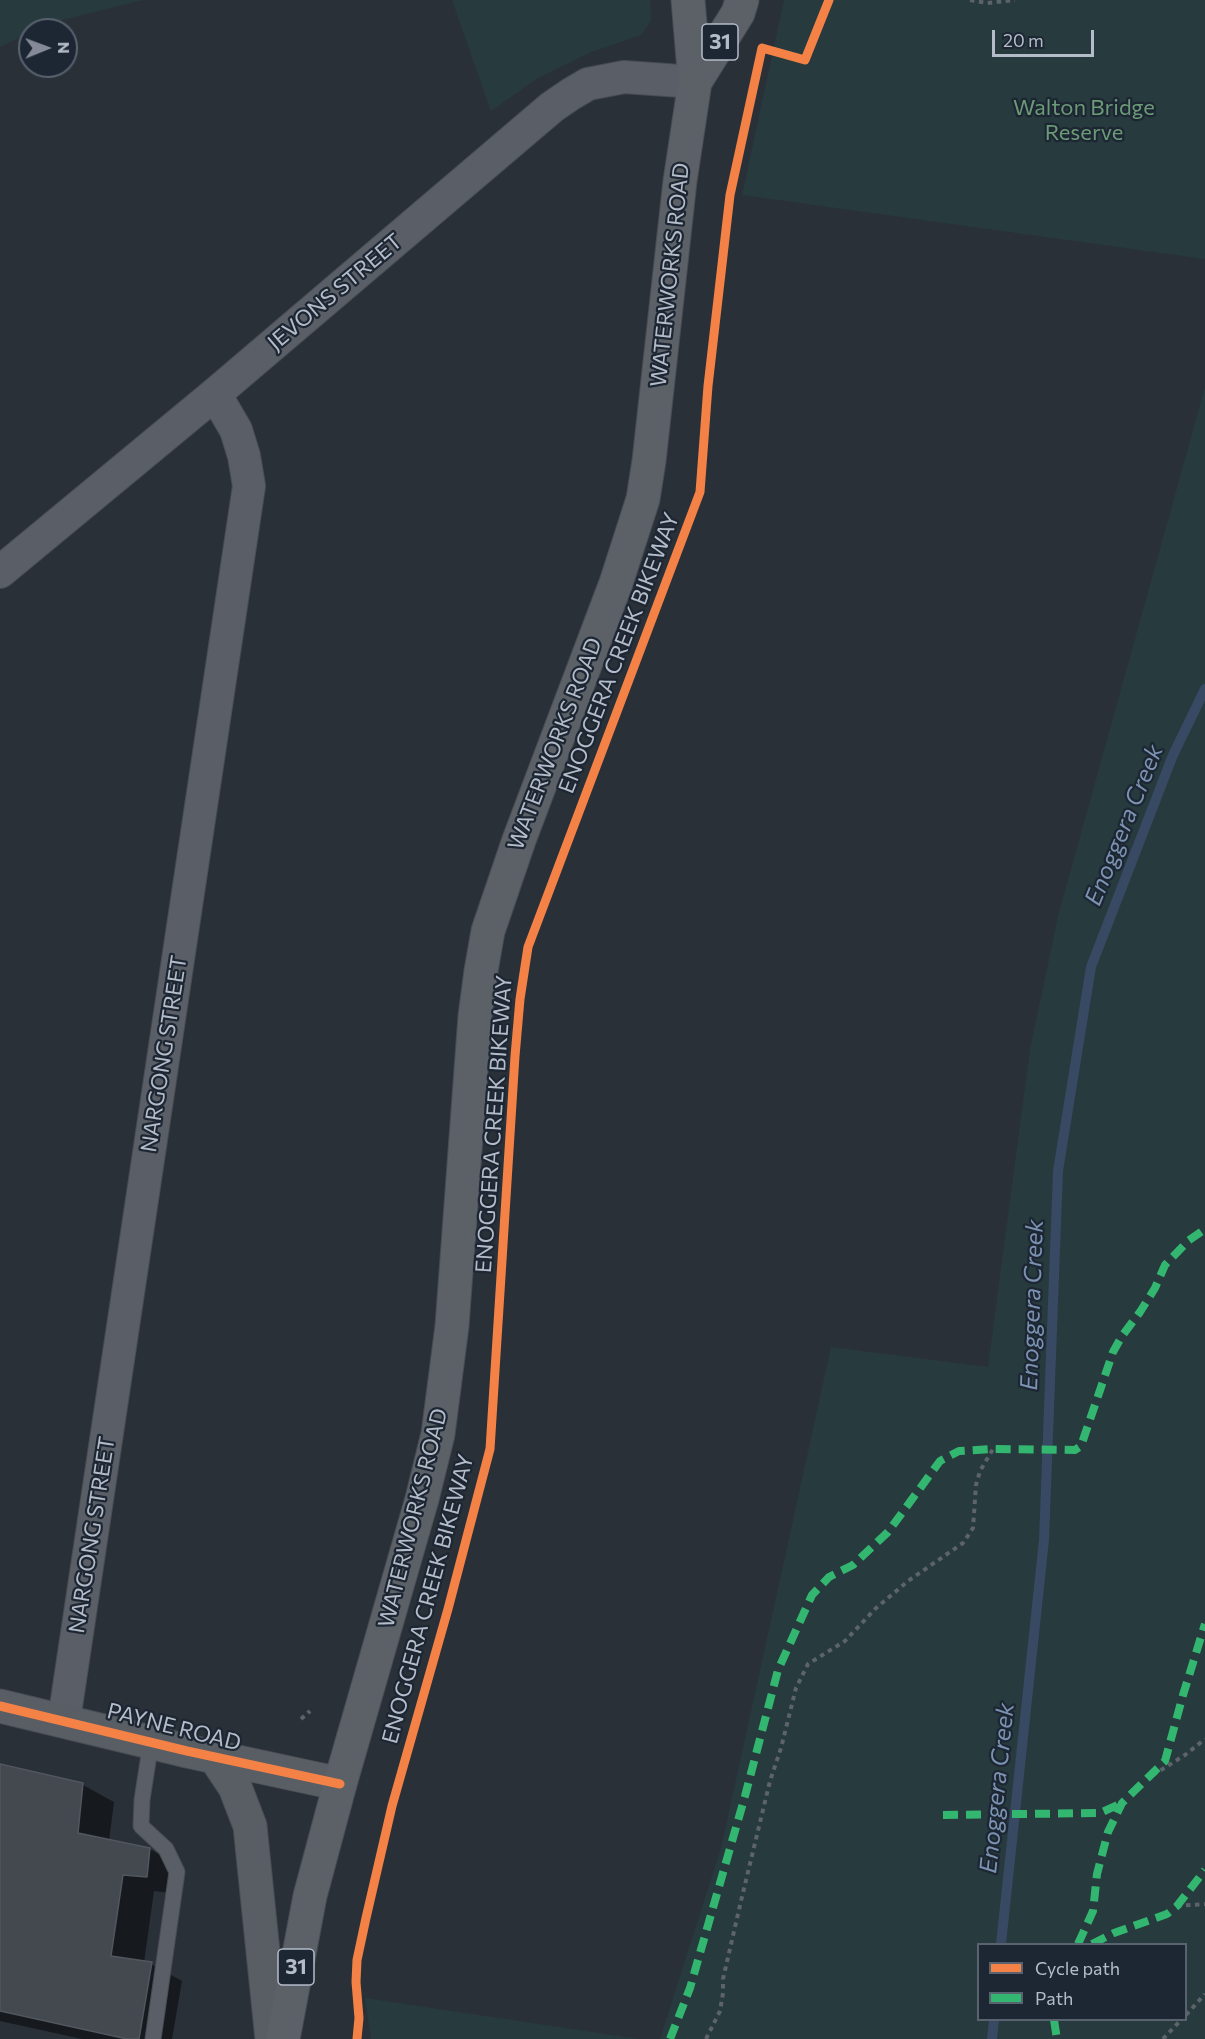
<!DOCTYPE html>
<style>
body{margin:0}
#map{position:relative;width:1205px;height:2039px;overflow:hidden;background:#2a3038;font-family:Commissioner,sans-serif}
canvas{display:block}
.legend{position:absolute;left:977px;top:1943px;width:210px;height:78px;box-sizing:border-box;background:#1d2633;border:2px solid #59626f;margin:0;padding:8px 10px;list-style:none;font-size:18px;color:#b4bcc9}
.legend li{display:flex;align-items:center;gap:12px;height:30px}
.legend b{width:30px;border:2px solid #59626f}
.north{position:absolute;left:18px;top:18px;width:60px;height:60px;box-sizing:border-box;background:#1d2633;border:2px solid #59626f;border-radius:50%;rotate:89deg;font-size:16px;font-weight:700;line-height:24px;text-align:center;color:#b4bcc9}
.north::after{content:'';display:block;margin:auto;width:21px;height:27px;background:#848b96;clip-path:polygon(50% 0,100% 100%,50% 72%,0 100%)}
.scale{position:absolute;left:992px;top:30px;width:102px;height:27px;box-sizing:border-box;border:3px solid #b4bcc9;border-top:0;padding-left:8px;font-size:18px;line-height:21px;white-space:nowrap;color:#b4bcc9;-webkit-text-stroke:4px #1d2633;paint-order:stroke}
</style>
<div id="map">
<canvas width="1205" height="2039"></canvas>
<ul class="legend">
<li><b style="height:8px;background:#f48246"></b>Cycle path</li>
<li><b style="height:8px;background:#33b770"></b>Path</li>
</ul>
<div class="north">N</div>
<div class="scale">20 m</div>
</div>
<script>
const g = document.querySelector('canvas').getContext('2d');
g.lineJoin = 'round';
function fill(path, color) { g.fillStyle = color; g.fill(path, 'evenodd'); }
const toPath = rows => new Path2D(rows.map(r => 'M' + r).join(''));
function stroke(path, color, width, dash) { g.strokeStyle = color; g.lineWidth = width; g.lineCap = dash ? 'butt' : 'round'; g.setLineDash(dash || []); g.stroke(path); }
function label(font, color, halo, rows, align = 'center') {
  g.font = font + ' Commissioner,sans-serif'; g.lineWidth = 4.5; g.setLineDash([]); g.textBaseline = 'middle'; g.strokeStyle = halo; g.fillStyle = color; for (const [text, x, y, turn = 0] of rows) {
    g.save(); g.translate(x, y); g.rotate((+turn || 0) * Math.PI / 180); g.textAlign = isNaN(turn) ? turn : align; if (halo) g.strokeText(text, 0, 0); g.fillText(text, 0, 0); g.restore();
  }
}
const green = toPath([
 [0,0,143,0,46,24,30,30,30,32,0,47],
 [452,0,650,0,651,21,641,35,591,52,538,78,491,111],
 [784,0,1205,0,1205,259,742,195],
 [1205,387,1205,2039,660,2039,721,1848,831,1347,988,1367,1030,1049,1058,916],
 [978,1944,1186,1944,1186,2020,978,2020],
 [365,1998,639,2039,371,2039]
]);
const shadow = toPath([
 [0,1765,83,1785,114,1802,109,1841,150,1849,181,1867,178,1894,154,1891,144,1963,151,1964,182,1981,172,2039,82,2039,0,2021]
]);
const stream = toPath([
 [1001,1944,1044,1540,1058,1171,1091,967,1173,755,1205,689],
 [992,2039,994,2020]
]);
const building = toPath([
 [0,1764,83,1783,78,1833,150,1848,147,1877,123,1875,111,1956,152,1962,139,2039,127,2039,0,2011,0,1764]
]);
const path = toPath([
 [970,0,987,3,1015,0],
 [301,1719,310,1711],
 [1153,1775,1185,1755,1205,1739],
 [1177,1906,1205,1904],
 [1186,2015,1205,1994],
 [706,2039,720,2011,723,1993,723,1979,741,1901,770,1781,781,1748,796,1688,808,1664,845,1641,875,1609,908,1581,963,1543,973,1528,976,1485,980,1471,993,1449],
 [1163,2039,1181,2020]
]);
const service = toPath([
 [151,1742,142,1800,141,1826,166,1849,177,1872,153,2039]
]);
const minor = toPath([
 [0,572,215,394,552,107,571,94,588,84,624,77,695,82],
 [64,1720,249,486,244,456,236,430,215,394]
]);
const secondary = toPath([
 [0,1706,187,1751,340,1784],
 [215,1757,235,1787,250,1826,272,2039]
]);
const primary = toPath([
 [695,82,738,13,742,0],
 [283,2039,310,1896,340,1784,422,1499,438,1434,452,1326,475,1016,481,971,488,931,519,840,616,583,643,499,649,461,680,181,695,82,688,0]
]);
const quiet = toPath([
 [943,1815,1100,1813,1122,1803],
 [1078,1944,1093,1911,1097,1874,1108,1832,1122,1803,1165,1761,1183,1695,1205,1624],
 [1092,1944,1114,1933,1167,1914,1177,1906,1205,1870],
 [1054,2020,1057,2039],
 [670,2039,690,1988,745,1796,778,1670,812,1595,829,1577,853,1565,888,1532,940,1461,959,1451,993,1449,1075,1450,1081,1446,1113,1352,1122,1336,1140,1312,1155,1288,1165,1265,1188,1241,1205,1229]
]);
const cycleway = toPath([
 [0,1706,187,1751,340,1784],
 [357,2039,359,2018,356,1982,357,1960,366,1918,392,1806,448,1609,490,1449,515,1056,520,999,528,947,700,492,708,386,730,195,762,48,805,60,829,0]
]);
const shields = [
 [720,42,36],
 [296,1967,36]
];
const shieldNames = [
 ["31",720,42],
 ["31",296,1967]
];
const parkNames = [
 ["Walton Bridge",1084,108],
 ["Reserve",1084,133]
];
const streetNames = [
 ["WATERWORKS ROAD",670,275,-84],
 ["JEVONS STREET",335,292,-40],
 ["ENOGGERA CREEK BIKEWAY",619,653,-69],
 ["WATERWORKS ROAD",555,744,-69],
 ["NARGONG STREET",164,1054,-81],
 ["ENOGGERA CREEK BIKEWAY",494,1124,-86],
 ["WATERWORKS ROAD",413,1518,-76],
 ["NARGONG STREET",92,1535,-81],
 ["ENOGGERA CREEK BIKEWAY",428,1599,-75],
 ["PAYNE ROAD",174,1727,14]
];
const waterNames = [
 ["Enoggera Creek",1124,825,-68],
 ["Enoggera Creek",1032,1305,-88],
 ["Enoggera Creek",997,1788,-84]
];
fill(green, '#273a3e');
fill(shadow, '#0007');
stroke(stream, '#384963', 10);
fill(building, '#444950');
stroke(building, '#52575f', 1.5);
stroke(service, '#484c53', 17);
stroke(minor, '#484c53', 34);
stroke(secondary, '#484c53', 35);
stroke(primary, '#484c55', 35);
stroke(path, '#5d636a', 4, [4.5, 4.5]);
stroke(service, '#5a5e66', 15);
stroke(minor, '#5a5e66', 32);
stroke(secondary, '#595d64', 33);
stroke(primary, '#5c6168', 33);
stroke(quiet, '#33b770', 8, [15, 8]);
stroke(cycleway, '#f48246', 9);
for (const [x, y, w] of shields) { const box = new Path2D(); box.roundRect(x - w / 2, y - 18, w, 36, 4.5); g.fillStyle = '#1d2633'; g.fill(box); stroke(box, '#b4bcc9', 1.5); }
label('bold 21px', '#b4bcc9', null, shieldNames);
label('22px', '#6b9a76', '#1d2633', parkNames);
label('22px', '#b4bcc9', '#1d2633', streetNames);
label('italic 24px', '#7c92b1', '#1d2633', waterNames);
</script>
